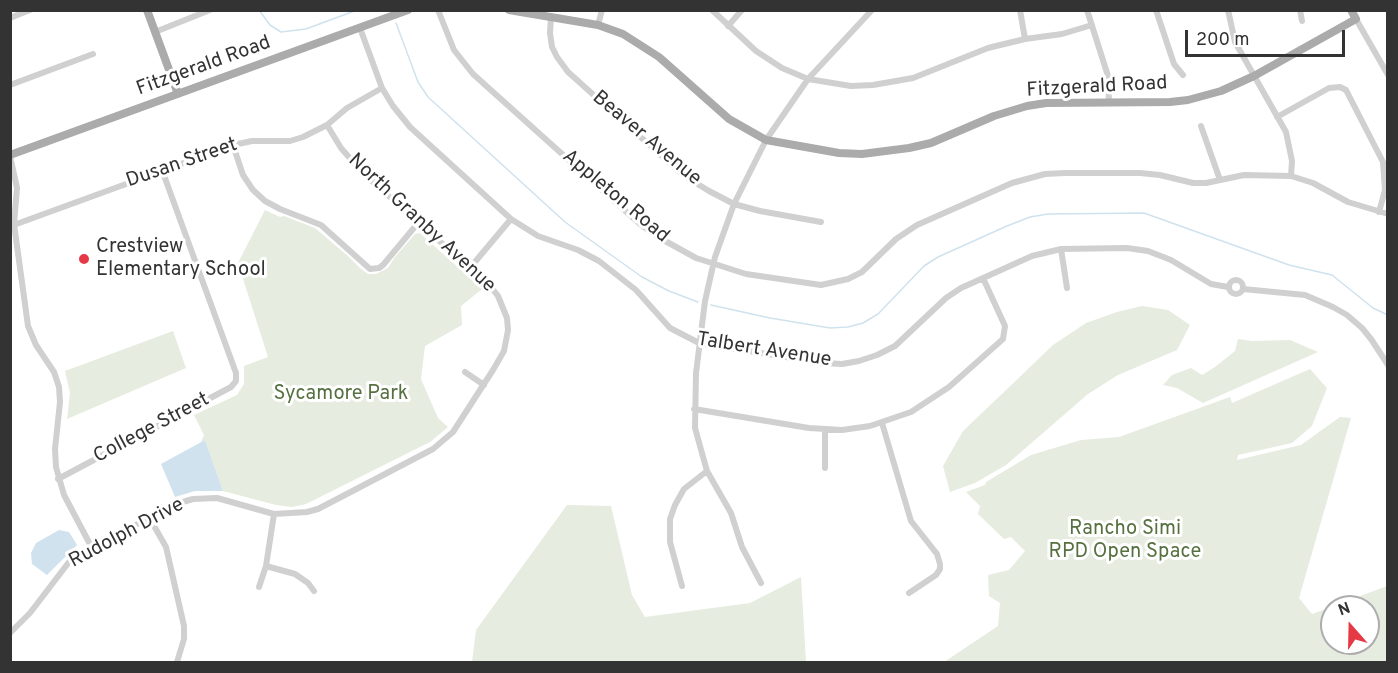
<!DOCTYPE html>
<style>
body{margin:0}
#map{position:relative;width:1398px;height:673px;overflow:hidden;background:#fff;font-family:Overpass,sans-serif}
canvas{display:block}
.frame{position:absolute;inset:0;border:12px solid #333;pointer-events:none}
.north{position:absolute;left:1320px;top:595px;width:60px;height:60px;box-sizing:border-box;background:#fff;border:2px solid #adadad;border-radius:50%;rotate:340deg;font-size:16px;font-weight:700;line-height:24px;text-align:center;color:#333}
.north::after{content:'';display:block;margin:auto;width:21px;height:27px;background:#e63946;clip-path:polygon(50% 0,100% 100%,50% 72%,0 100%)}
.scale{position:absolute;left:1185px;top:30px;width:160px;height:27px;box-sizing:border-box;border:3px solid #333;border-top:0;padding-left:8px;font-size:18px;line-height:21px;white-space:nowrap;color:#333;-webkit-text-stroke:4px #fff;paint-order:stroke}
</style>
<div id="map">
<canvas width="1398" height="673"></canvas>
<div class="frame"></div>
<div class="north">N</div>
<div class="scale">200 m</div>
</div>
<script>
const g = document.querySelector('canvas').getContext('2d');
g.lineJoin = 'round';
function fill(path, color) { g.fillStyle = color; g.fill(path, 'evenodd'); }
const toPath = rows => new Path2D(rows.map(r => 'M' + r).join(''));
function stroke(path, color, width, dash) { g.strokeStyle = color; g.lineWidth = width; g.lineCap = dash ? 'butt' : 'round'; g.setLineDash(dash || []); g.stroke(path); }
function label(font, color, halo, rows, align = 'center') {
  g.font = font + ' Overpass,sans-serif'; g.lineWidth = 6; g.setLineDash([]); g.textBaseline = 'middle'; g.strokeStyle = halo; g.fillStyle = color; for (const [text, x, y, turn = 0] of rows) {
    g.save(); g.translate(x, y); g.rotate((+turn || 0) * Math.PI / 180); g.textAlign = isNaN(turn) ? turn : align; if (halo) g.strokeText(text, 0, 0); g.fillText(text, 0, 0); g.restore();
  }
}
const green = toPath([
 [265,210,280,217,284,216,315,228,349,257,361,269,368,274,376,274,388,268,395,257,415,234,420,233,482,289,461,306,462,325,425,346,421,379,438,418,448,427,430,442,306,504,292,507,276,505,223,491,205,440,201,442,204,435,194,415,237,395,244,384,244,366,268,357,238,263],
 [1142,306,1168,310,1190,325,1177,350,1118,375,1088,394,1006,465,975,483,950,492,943,466,963,431,1005,391,1053,345,1086,323,1117,312],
 [173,331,186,368,67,419,70,393,65,371],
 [1238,339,1252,341,1290,340,1318,352,1203,403,1177,388,1163,385,1172,375,1191,368,1202,375,1215,367,1235,351],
 [1310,369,1327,388,1312,426,1292,443,1238,455,1237,460,1301,445,1340,417,1351,418,1299,598,1312,614,1387,586,1387,662,944,662,998,626,1000,603,989,596,988,575,1009,570,1025,551,1011,537,1004,539,978,514,980,506,966,492,985,485,986,482,1031,455,1081,440,1119,437,1230,397,1232,403],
 [1332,607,1368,607,1368,643,1332,643],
 [567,505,611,506,632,595,645,617,750,603,801,577,806,662,472,662,476,630]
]);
const water = toPath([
 [205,440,223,491,195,491,175,497,161,464],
 [59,530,69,532,77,545,47,575,32,564,31,553,36,543]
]);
const stream = toPath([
 [259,10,270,25,281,32,306,29,357,10],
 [396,23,418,82,428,97,565,222,642,277,669,291,698,302],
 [711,305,770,318,830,328,848,327,863,323,878,314,924,266,938,257,1007,226,1030,217,1048,214,1144,213,1289,265,1332,275,1373,308,1388,315]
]);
const minor = toPath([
 [438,10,454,50,473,74,640,224,658,237,696,258,746,274,821,285,848,279,862,272,896,239,917,225,1012,183,1045,174,1065,173,1140,173,1160,175,1193,183,1206,183,1244,175,1291,176,1313,183,1348,202,1388,214],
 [712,10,756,51,782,68,808,79,851,86,873,85,913,78,988,48,1025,39,1062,34,1092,25],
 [1020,10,1025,39],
 [1087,10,1108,76,1109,102],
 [1156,10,1174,64,1183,75],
 [1228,10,1235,42,1286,132,1292,161,1291,176],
 [1300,10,1302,21],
 [551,17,550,33,552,47,557,57,568,72,683,175,709,191,734,204,760,211,821,222],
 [10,18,30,10],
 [1356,19,1388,75],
 [598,25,602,10],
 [728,26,742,10],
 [360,28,382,88,393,106,410,127,511,219,538,236,578,250,599,261,636,290,670,328,699,343,823,363,842,364,859,361,877,355,895,346,946,298,961,288,1032,256,1061,249,1127,248,1148,251,1171,260,1211,284,1228,287],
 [155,32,210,10],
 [10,85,93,54],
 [1277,117,1329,88,1340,87,1346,90,1383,162,1385,190,1379,212],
 [1201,126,1220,180],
 [233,145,243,175,253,190,265,201,280,209,321,225,370,269,379,268,383,265,418,223],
 [10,156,17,188,14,224,28,326,36,345,54,372,59,387,60,402,55,449,56,467,64,495,92,548],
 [11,226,233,145,252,141,290,141,303,137,327,125,347,108,382,88],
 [1061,249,1067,288],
 [469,269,511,219],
 '1229 287a7 7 0 1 1 14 0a7 7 0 1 1-14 0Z',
 [1243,289,1305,295,1333,307,1347,315,1362,328,1371,339,1388,365],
 [465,372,484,385],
 [694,409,809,428,842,430,870,426,911,412,949,387,1003,339,1005,326,983,278],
 [882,423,911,521,937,554,940,564,940,569,936,575,909,593],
 [825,468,825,429],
 [58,479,231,387,236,381,236,373,162,170],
 [149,517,166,547,184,626,184,639,177,662],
 [266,566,295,574,308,583,314,591],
 [761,583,742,547,731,513,707,471,695,428,696,373,705,301,715,257,734,204,766,140,808,79,872,10],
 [682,586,670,542,670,519,675,505,684,489,707,471],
 [259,587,266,566,274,514],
 [10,633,30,613,69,562,172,505,193,499,217,498,274,514,307,512,318,509,433,449,453,432,493,370,504,351,508,330,507,318,498,296,491,287,362,172,341,148,327,125]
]);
const major = toPath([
 [147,10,178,94],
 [509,10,598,25,623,34,659,57,729,119,766,140,839,153,862,154,909,148,931,143,994,116,1027,106,1046,103,1170,102,1188,100,1221,91,1254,76,1356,19,1351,10],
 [10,155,408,10]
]);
const markers = [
 [84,259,6,"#e63946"]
];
const streetNames = [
 ["Fitzgerald Road",204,67,-20],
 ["Fitzgerald Road",1097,88,-3],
 ["Beaver Avenue",646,139,40],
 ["Dusan Street",182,164,-19],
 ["Appleton Road",615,197,40],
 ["North Granby Avenue",421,224,43],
 ["Talbert Avenue",764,351,9],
 ["College Street",152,429,-28],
 ["Rudolph Drive",127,534,-28]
];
const poiNames = [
 ["Crestview",96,248],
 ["Elementary School",96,271]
];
const parkNames = [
 ["Sycamore Park",341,395],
 ["Rancho Simi",1125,530],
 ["RPD Open Space",1125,553]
];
fill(green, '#e6ecdf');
fill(water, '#cfe2ee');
stroke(stream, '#cfe2ee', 1.5);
stroke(minor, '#d0d0d0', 6);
stroke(major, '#ababab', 8);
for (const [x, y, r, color] of markers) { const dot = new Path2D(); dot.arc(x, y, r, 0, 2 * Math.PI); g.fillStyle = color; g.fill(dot); stroke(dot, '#fff', 2); }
label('20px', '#333', '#fff', streetNames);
label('20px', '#333', '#fff', poiNames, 'left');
label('20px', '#56703f', '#fff', parkNames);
</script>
